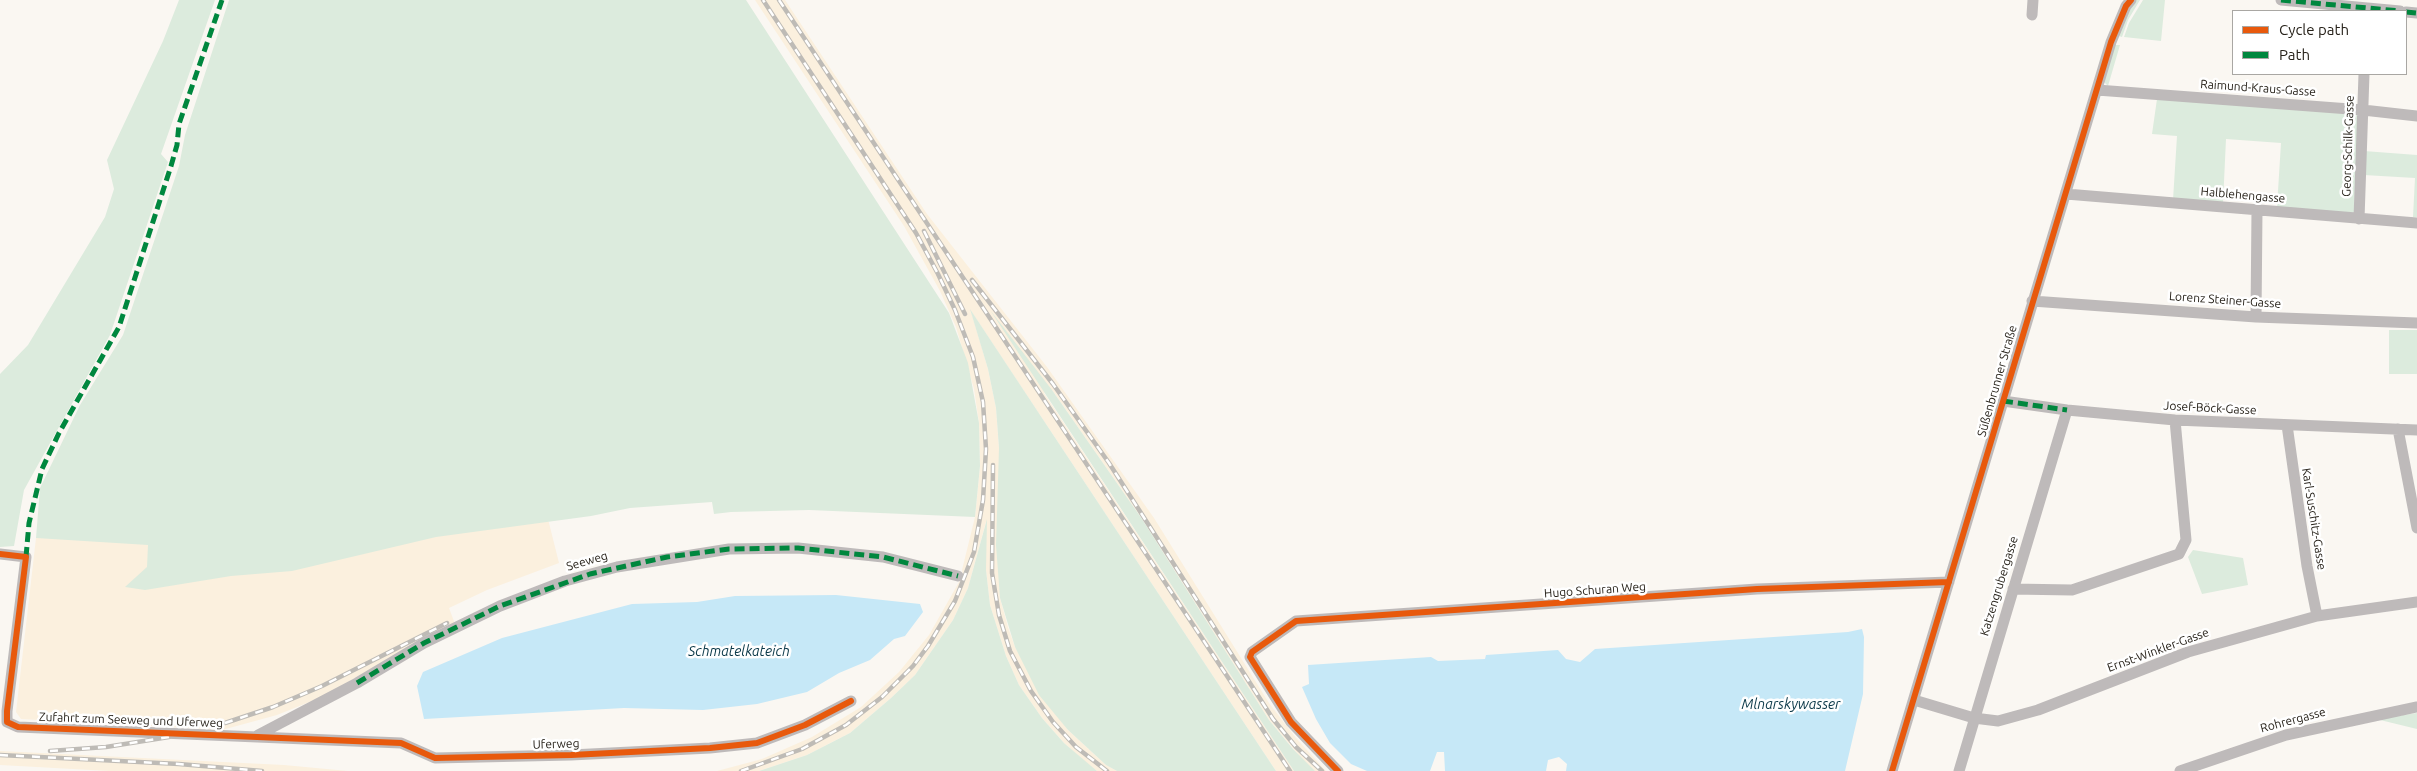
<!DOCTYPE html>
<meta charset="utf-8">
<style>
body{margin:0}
#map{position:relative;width:2417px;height:771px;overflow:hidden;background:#faf7f2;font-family:Ubuntu,sans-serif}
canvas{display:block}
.legend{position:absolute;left:2232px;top:10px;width:175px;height:65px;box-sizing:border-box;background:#fff;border:1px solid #a9a7a3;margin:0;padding:6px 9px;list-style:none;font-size:15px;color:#27221a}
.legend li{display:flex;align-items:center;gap:10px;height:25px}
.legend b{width:25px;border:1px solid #a9a7a3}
</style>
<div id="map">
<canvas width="2417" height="771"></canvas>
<ul class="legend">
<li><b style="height:6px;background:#e8590c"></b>Cycle path</li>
<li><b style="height:6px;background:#00873e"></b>Path</li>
</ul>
</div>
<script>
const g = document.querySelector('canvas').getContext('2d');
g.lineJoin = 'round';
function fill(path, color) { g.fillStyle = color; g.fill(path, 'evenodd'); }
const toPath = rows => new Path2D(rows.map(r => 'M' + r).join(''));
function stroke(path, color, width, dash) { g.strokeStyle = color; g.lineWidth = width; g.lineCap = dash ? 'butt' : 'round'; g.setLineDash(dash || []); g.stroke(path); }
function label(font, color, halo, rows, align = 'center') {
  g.font = font + ' Ubuntu,sans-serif'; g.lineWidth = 5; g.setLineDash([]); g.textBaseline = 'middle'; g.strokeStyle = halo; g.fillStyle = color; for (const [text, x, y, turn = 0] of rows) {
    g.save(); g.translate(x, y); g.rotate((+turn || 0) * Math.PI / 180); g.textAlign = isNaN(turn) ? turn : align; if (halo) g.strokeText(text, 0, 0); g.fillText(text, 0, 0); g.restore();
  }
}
const built = toPath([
 [755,0,785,0,927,214,1047,367,1154,518,1269,703,1296,738,1326,771,1315,771,1306,764,1269,720,1142,519,1052,390,1044,393,1294,771,1276,771,971,311,988,369,996,408,999,448,1000,598,1008,627,1015,647,1068,730,1106,765,1117,771,1097,771,1091,767,1064,743,1042,718,1019,685,1006,656,990,605,986,570,986,522,968,588,953,620,915,675,891,698,850,733,807,755,759,771,717,771,762,759,812,737,861,707,899,672,929,635,963,575,962,570,975,517,980,466,979,423,974,389,956,327,940,291,904,226],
 [547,515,559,563,487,590,449,608,455,624,317,699,277,715,222,730,21,719,16,712,36,538,157,539],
 [0,751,284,765,348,771,109,771,0,765]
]);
const green = toPath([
 [179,0,215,0,161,154,168,162,110,335,24,490,14,546,0,547,0,374,28,345,105,217,114,189,107,160,163,41],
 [229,0,746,0,949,313,968,363,979,423,980,466,975,517,809,510,731,512,714,514,712,502,630,508,591,516,436,537,292,571,231,576,145,590,125,587,147,567,148,545,36,538,40,488,80,405,123,335,179,166,185,135],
 [2136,0,2140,0,2128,20,2122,37,2119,36,2126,16],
 [2143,0,2165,0,2161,41,2124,37,2129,23],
 [2115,45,2120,45,2108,86,2104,82],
 [2157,99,2355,114,2358,116,2354,212,2350,214,2277,207,2281,143,2226,139,2223,203,2173,200,2177,136,2152,134],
 [2364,151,2417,155,2417,217,2413,217,2415,178,2364,175],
 [970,309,1050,430,1276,771,1117,771,1106,765,1068,730,1039,695,1015,647,1000,598,996,545,999,448,996,408,988,369],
 [990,310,1052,390,1142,519,1269,720,1293,749,1315,771,1294,771],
 [2389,330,2417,330,2417,374,2389,374],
 [987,519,986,570,990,605,1006,656,1019,685,1042,718,1064,743,1097,771,759,771,807,755,850,733,891,698,915,675,953,620,968,588],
 [2193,550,2243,558,2248,585,2202,594,2188,557],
 [2417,713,2417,729,2376,719]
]);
const water = toPath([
 [836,595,920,604,923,612,905,636,894,639,870,660,839,673,807,692,757,704,703,710,624,708,424,719,417,686,423,672,502,638,632,604,697,602,735,596],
 [1862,629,1864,637,1863,694,1845,771,1566,771,1567,764,1559,757,1548,760,1546,771,1445,771,1444,752,1437,752,1430,771,1367,771,1351,764,1330,743,1316,719,1302,687,1309,684,1308,665,1431,657,1438,661,1485,659,1486,655,1558,650,1566,659,1580,662,1595,649,1848,632]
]);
const minor = toPath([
 [2281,0,2400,11],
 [2406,12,2417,13],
 [2032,15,2033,0],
 [2097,90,2363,110,2417,116],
 [2066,194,2417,223],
 [2359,219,2364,74],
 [2032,301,2256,317,2417,323],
 [2256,317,2257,210],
 [2003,401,2067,410,2175,420,2417,430],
 [2287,425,2307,566,2317,616],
 [2398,429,2417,528],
 [0,554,26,557,7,711,7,722,18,727,401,743,435,758,571,755,710,748,757,743,805,725,851,701],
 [2013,589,2072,590,2179,554,2186,540,2175,420],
 [1914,700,1974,718,1998,721,2038,710,2188,652,2317,616,2417,602],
 [258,735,357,683,424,643,500,606,565,581,617,567,729,549,798,548,883,557,958,576],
 [1338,771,1291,722,1250,657,1252,652,1296,621,1757,589,1949,582],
 [1892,771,2111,42,2126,6,2131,0],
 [1959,771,2067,410],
 [2180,771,2286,735,2417,707]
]);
const rail = toPath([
 [779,0,1290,771],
 [924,231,965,314],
 [972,280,1053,384,1109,463,1273,719,1296,747,1322,771],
 [993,465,992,573,999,615,1010,651,1031,691,1053,722,1076,747,1107,771],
 [225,723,273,707,322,686,447,623],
 [50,751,106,747,169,737],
 [0,755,179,764,262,771],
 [741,771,802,749,846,725,882,697,913,666,928,646,955,601,974,552,983,500,986,449,983,402,973,357,955,310,938,274,916,233,763,0]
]);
const quiet = toPath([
 [2281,0,2400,11],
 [2406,12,2417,13],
 [2003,401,2067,410],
 [26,557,29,523,42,469,59,433,119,327,171,166,177,145,179,124,222,0],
 [357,683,424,643,500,606,590,574,667,557,729,549,798,548,883,557,958,576]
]);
const cycleway = toPath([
 [0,554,26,557,7,711,7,722,18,727,401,743,435,758,571,755,710,748,757,743,805,725,851,701],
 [1338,771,1291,722,1250,657,1252,652,1296,621,1757,589,1949,582],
 [1892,771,2111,42,2126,6,2131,0]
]);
const streetNames = [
 ["Raimund-Kraus-Gasse",2258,88,4],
 ["Georg-Schilk-Gasse",2348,146,-88],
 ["Halblehengasse",2243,195,5],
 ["Lorenz Steiner-Gasse",2225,300,4],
 ["Süßenbrunner Straße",1997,381,-74],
 ["Josef-Böck-Gasse",2210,408,3],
 ["Karl-Suschitz-Gasse",2314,519,81],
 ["Seeweg",587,561,-16],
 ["Katzengrubergasse",1999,586,-73],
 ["Hugo Schuran Weg",1595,590,-4],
 ["Ernst-Winkler-Gasse",2158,650,-20],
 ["Zufahrt zum Seeweg und Uferweg",131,720,2],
 ["Rohrergasse",2293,720,-15],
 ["Uferweg",556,744,-2]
];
const waterNames = [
 ["Schmatelkateich",739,651],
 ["Mlnarskywasser",1791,704]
];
fill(built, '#fbf0de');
fill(green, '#dcebdd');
fill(water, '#c6e8f7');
stroke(minor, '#bebaba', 11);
stroke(rail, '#bebbb6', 4.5);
stroke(rail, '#fff', 2.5, [8]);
stroke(quiet, '#00873e', 5, [10, 5]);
stroke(cycleway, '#e8590c', 6);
label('12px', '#27221a', '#fff', streetNames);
label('italic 14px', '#0a3848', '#fff', waterNames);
</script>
